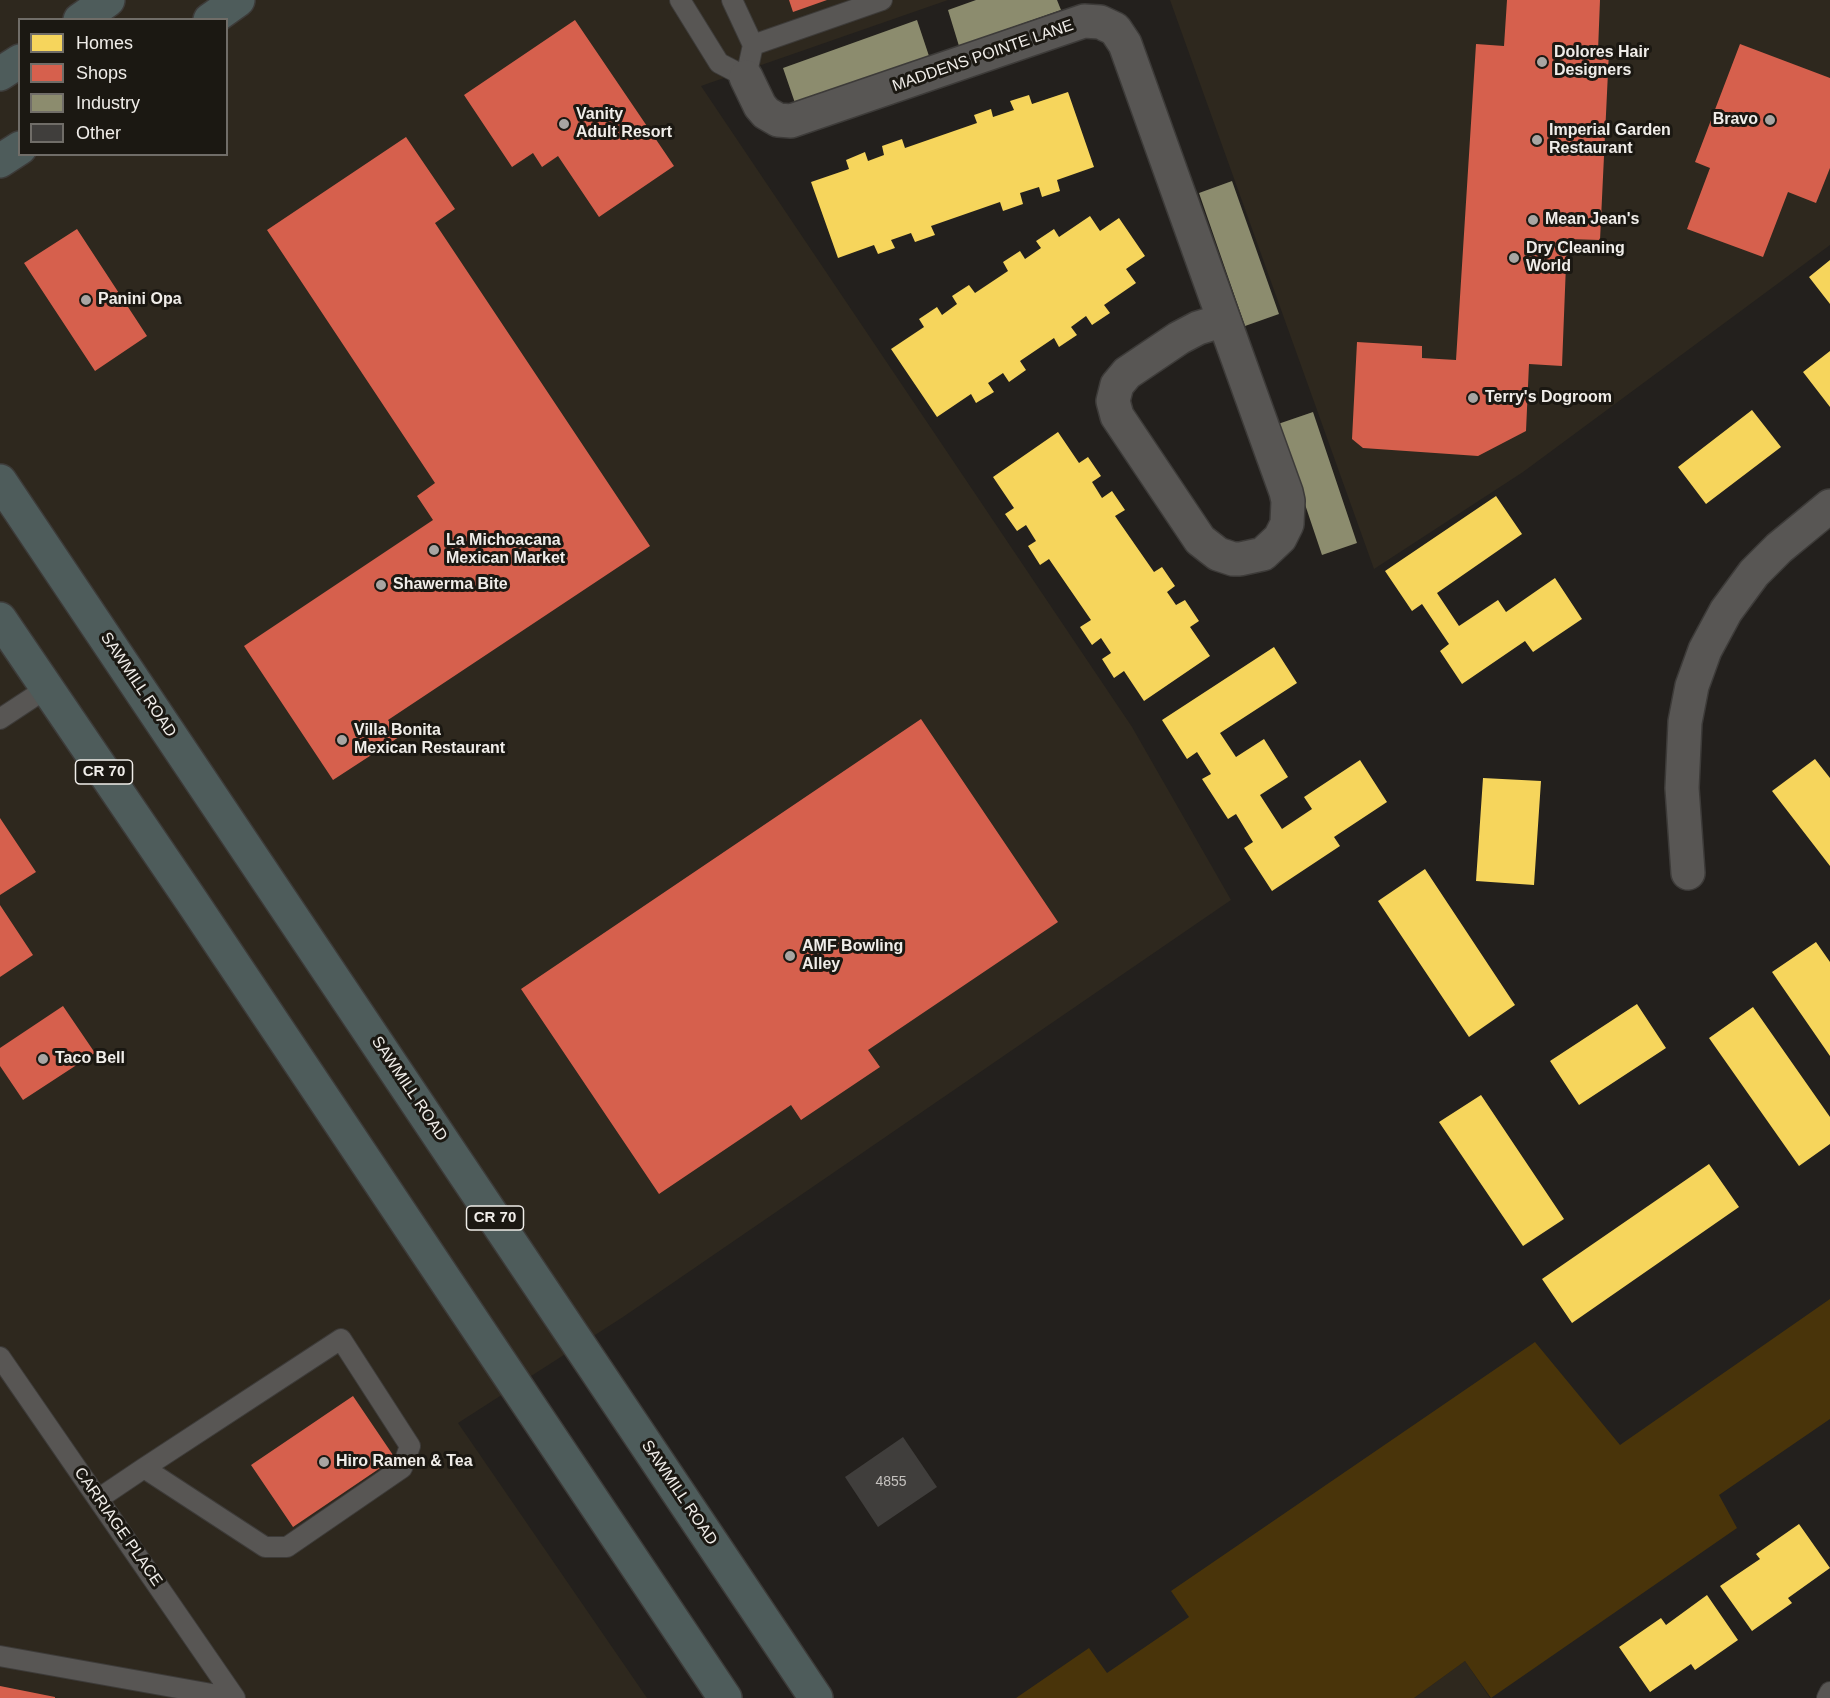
<!DOCTYPE html>
<style>
body{margin:0}
#map{position:relative;width:1830px;height:1698px;overflow:hidden;background:#23201d;font-family:Arial,sans-serif}
canvas{display:block}
.legend{position:absolute;left:18px;top:18px;width:210px;height:138px;box-sizing:border-box;background:#1b1812;border:2px solid #706d68;margin:0;padding:8px 10px;list-style:none;font-size:18px;color:#f0ede9}
.legend li{display:flex;align-items:center;gap:12px;height:30px}
.legend b{width:30px;border:2px solid #706d68}
</style>
<div id="map">
<canvas width="1830" height="1698"></canvas>
<ul class="legend">
<li><b style="height:16px;background:#f6d55c"></b>Homes</li>
<li><b style="height:16px;background:#d6604d"></b>Shops</li>
<li><b style="height:16px;background:#8c8c6e"></b>Industry</li>
<li><b style="height:16px;background:#403e3c"></b>Other</li>
</ul>
</div>
<script>
const g = document.querySelector('canvas').getContext('2d');
g.lineJoin = 'round';
function fill(path, color) { g.fillStyle = color; g.fill(path, 'evenodd'); }
const toPath = rows => new Path2D(rows.map(r => 'M' + r).join(''));
function stroke(path, color, width, dash) { g.strokeStyle = color; g.lineWidth = width; g.lineCap = dash ? 'butt' : 'round'; g.setLineDash(dash || []); g.stroke(path); }
function label(font, color, halo, rows, align = 'center') {
  g.font = font + ' Arial,sans-serif'; g.lineWidth = 6; g.setLineDash([]); g.textBaseline = 'middle'; g.strokeStyle = halo; g.fillStyle = color; for (const [text, x, y, turn = 0] of rows) {
    g.save(); g.translate(x, y); g.rotate((+turn || 0) * Math.PI / 180); g.textAlign = isNaN(turn) ? turn : align; if (halo) g.strokeText(text, 0, 0); g.fillText(text, 0, 0); g.restore();
  }
}
const built = toPath([
 [0,0,948,0,701,86,1132,727,1231,900,623,1317,458,1423,647,1698,0,1698],
 [20,20,226,20,226,154,20,154],
 [1170,0,1830,0,1830,245,1523,472,1374,569],
 [1465,1661,1490,1698,1414,1698]
]);
const green = toPath([
 [1830,1299,1830,1419,1719,1495,1737,1528,1491,1698,1465,1661,1414,1698,1016,1698,1089,1648,1107,1673,1189,1617,1171,1591,1535,1342,1620,1445]
]);
const homes = toPath([
 [1068,92,1094,167,1057,180,1060,191,1042,197,1039,187,1020,193,1023,204,1003,211,1000,202,931,226,935,235,915,242,911,233,891,240,895,248,878,254,874,245,838,258,811,182,849,169,846,160,865,152,868,161,884,155,882,146,902,139,905,148,977,123,974,115,991,109,993,117,1014,110,1010,101,1029,95,1032,104],
 [1090,216,1100,231,1119,218,1145,256,1126,269,1136,283,1104,305,1110,313,1092,325,1086,316,1071,327,1077,335,1059,347,1054,338,1020,361,1026,370,1009,382,1003,373,988,383,994,392,976,403,971,394,937,417,891,349,924,327,919,319,937,307,942,315,957,304,952,296,969,285,975,293,1008,271,1003,262,1020,251,1025,259,1041,248,1036,241,1054,229,1059,237],
 [1830,260,1830,304,1809,277],
 [1830,351,1830,407,1803,372],
 [1752,410,1781,447,1706,504,1678,467],
 [1058,432,1079,463,1088,457,1101,476,1092,482,1102,498,1112,491,1125,510,1115,516,1154,572,1162,567,1175,586,1167,592,1176,605,1185,600,1199,621,1190,627,1210,656,1144,701,1124,671,1114,678,1102,659,1111,653,1101,638,1092,645,1080,627,1091,620,1049,559,1040,565,1028,546,1036,541,1026,525,1017,531,1005,514,1014,508,993,477],
 [1496,496,1522,534,1437,593,1459,626,1498,600,1506,612,1555,578,1582,619,1533,652,1525,641,1462,684,1440,651,1449,644,1422,604,1412,611,1385,571],
 [1274,647,1297,683,1220,733,1236,757,1264,739,1288,777,1260,795,1282,829,1312,809,1304,797,1360,760,1387,802,1334,837,1340,846,1272,891,1244,848,1253,842,1236,814,1228,819,1202,779,1211,774,1197,752,1187,759,1162,720],
 [1815,759,1830,778,1830,866,1772,791],
 [1483,778,1541,781,1534,885,1476,881],
 [1425,869,1515,1005,1469,1037,1378,901],
 [1816,942,1830,962,1830,1056,1772,972],
 [1637,1004,1666,1048,1579,1105,1550,1061],
 [1753,1007,1830,1117,1830,1144,1799,1166,1709,1038],
 [1481,1095,1564,1219,1523,1246,1439,1122],
 [1709,1164,1739,1207,1572,1323,1542,1279],
 [1799,1524,1830,1568,1788,1598,1792,1603,1752,1631,1720,1586,1760,1559,1756,1554],
 [1707,1595,1738,1640,1695,1670,1691,1664,1650,1692,1619,1647,1661,1618,1666,1625]
]);
const shops = toPath([
 [789,0,827,0,793,12],
 [1507,0,1600,0,1598,51,1609,51,1600,240,1567,239,1562,366,1529,364,1526,431,1478,456,1363,448,1352,439,1357,342,1422,346,1422,358,1456,360,1476,44,1504,46],
 [575,20,674,166,599,217,558,156,542,167,533,153,512,167,464,95],
 [1740,44,1830,78,1830,168,1816,203,1788,192,1763,257,1687,229,1710,168,1695,162],
 [406,137,455,209,435,223,650,546,388,720,399,737,333,780,244,646,433,520,417,496,435,483,267,230],
 [77,229,147,336,95,371,24,263],
 [921,719,1058,922,868,1050,880,1067,801,1120,791,1105,659,1194,521,989],
 [0,818,36,872,0,895],
 [0,905,33,955,0,977],
 [63,1006,95,1053,23,1100,0,1066,0,1048],
 [353,1396,395,1458,293,1527,251,1465],
 [0,1686,55,1697,55,1698,0,1698]
]);
const industry = toPath([
 [976,0,1057,0,1061,10,959,46,948,10],
 [917,20,929,56,795,103,783,68],
 [1232,181,1279,314,1245,326,1199,193],
 [1313,412,1357,543,1322,555,1278,424]
]);
const building = toPath([
 [903,1437,937,1487,878,1527,845,1477]
]);
const service = toPath([
 [680,0,719,63,746,77,753,45,732,0],
 [753,45,882,0],
 [0,719,47,688],
 [0,1357,235,1698],
 [98,1499,144,1468,341,1339,410,1446,402,1468,287,1547,265,1547,144,1468],
 [0,1656,234,1698],
 [1827,1698,1830,1692]
]);
const minor = toPath([
 [746,77,760,106,766,113,778,120,791,121,1084,21,1100,22,1115,29,1125,44,1224,320,1286,492,1288,501,1287,524,1280,538,1263,554,1240,559,1233,559,1218,554,1200,540,1117,416,1113,401,1117,385,1127,373,1179,338,1198,328,1224,320],
 [1688,873,1682,788,1685,722,1692,686,1705,650,1726,611,1754,573,1779,548,1830,506]
]);
const primary = toPath([
 [80,20,108,0],
 [210,20,238,0],
 [0,74,20,61],
 [0,161,20,148],
 [0,481,816,1698],
 [0,619,191,900,725,1698]
]);
const markers = [
 [1542,62,6,"#a8a5a2"],
 [1770,120,6,"#a8a5a2"],
 [564,124,6,"#a8a5a2"],
 [1537,140,6,"#a8a5a2"],
 [1533,220,6,"#a8a5a2"],
 [1514,258,6,"#a8a5a2"],
 [86,300,6,"#a8a5a2"],
 [1473,398,6,"#a8a5a2"],
 [434,550,6,"#a8a5a2"],
 [381,585,6,"#a8a5a2"],
 [342,740,6,"#a8a5a2"],
 [790,956,6,"#a8a5a2"],
 [43,1059,6,"#a8a5a2"],
 [324,1462,6,"#a8a5a2"]
];
const numberNames = [
 ["4855",891,1482]
];
const shields = [
 [104,772,57],
 [495,1218,57]
];
const shieldNames = [
 ["CR 70",104,772],
 ["CR 70",495,1218]
];
const poiNames = [
 ["Dolores Hair",1554,53],
 ["Designers",1554,71],
 ["Vanity",576,115],
 ["Adult Resort",576,133],
 ["Bravo",1758,120,"right"],
 ["Imperial Garden",1549,131],
 ["Restaurant",1549,149],
 ["Mean Jean's",1545,220],
 ["Dry Cleaning",1526,249],
 ["World",1526,267],
 ["Panini Opa",98,300],
 ["Terry's Dogroom",1485,398],
 ["La Michoacana",446,541],
 ["Mexican Market",446,559],
 ["Shawerma Bite",393,585],
 ["Villa Bonita",354,731],
 ["Mexican Restaurant",354,749],
 ["AMF Bowling",802,947],
 ["Alley",802,965],
 ["Taco Bell",55,1059],
 ["Hiro Ramen & Tea",336,1462]
];
const streetNames = [
 ["MADDENS POINTE LANE",983,56,-19],
 ["SAWMILL ROAD",138,685,56],
 ["SAWMILL ROAD",409,1089,56],
 ["SAWMILL ROAD",679,1493,56],
 ["CARRIAGE PLACE",118,1527,55]
];
fill(built, '#2e281e');
fill(green, '#49340a');
fill(homes, '#f6d55c');
fill(shops, '#d6604d');
fill(industry, '#8c8c6e');
fill(building, '#403e3c');
stroke(service, '#3d3b39', 22);
stroke(minor, '#3d3b39', 36);
stroke(primary, '#3d3b39', 36);
stroke(service, '#585654', 20);
stroke(minor, '#585654', 33);
stroke(primary, '#4e5c5b', 33);
for (const [x, y, r, color] of markers) { const dot = new Path2D(); dot.arc(x, y, r, 0, 2 * Math.PI); g.fillStyle = color; g.fill(dot); stroke(dot, '#1b1812', 2); }
label('14px', '#c4c1be', null, numberNames);
for (const [x, y, w] of shields) { const box = new Path2D(); box.roundRect(x - w / 2, y - 12, w, 24, 4.5); g.fillStyle = '#1b1812'; g.fill(box); stroke(box, '#f0ede9', 1.5); }
label('bold 15px', '#f0ede9', null, shieldNames);
label('bold 16px', '#f0ede9', '#1b1812', poiNames, 'left');
label('16px', '#f0ede9', '#1b1812', streetNames);
</script>
